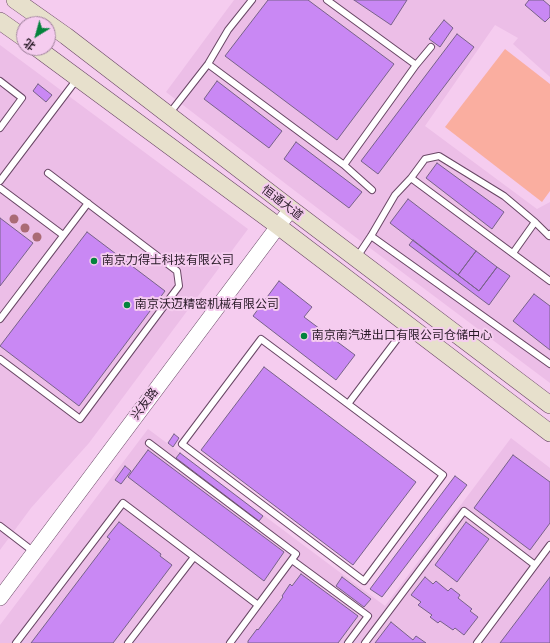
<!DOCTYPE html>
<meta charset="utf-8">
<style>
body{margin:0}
#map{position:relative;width:550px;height:643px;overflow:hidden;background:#f5ccef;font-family:Merriweather,"Noto Sans SC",serif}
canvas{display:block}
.north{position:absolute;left:16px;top:16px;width:40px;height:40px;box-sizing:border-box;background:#f5ccef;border:1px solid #a3849f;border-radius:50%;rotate:217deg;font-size:11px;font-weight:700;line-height:16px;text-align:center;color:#271926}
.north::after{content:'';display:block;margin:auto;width:14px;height:18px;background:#04833d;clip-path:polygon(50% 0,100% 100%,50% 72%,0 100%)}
</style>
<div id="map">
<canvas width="550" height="643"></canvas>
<div class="north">北</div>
</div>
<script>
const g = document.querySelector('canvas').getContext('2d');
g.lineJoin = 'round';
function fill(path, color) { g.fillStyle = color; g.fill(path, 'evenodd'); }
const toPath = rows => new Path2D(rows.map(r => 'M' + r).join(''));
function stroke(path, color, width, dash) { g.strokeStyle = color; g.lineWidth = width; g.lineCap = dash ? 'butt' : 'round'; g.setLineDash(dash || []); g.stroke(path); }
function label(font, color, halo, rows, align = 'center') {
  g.font = font + ' Merriweather,"Noto Sans SC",serif'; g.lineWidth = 4; g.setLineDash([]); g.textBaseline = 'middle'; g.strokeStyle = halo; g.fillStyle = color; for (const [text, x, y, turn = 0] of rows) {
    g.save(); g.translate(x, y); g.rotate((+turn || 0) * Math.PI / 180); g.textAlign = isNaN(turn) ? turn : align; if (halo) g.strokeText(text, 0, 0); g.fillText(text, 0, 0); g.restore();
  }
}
const built = toPath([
 [234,0,550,0,550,77,513,44,518,38,495,25,425,126,537,209,550,202,550,383,346,230,166,92],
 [0,45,248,229,89,443,31,508,0,550],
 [148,429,385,606,511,438,550,468,550,643,0,643,0,625]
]);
const green = toPath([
 [505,49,550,84,550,191,542,202,445,127]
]);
const building = toPath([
 [268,0,308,0,394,64,337,140,225,56,268,0],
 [354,0,407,0,391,25,354,0],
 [529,0,543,0,550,6,550,17,545,22,525,5,529,0],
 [444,20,453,28,440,47,429,39,444,20],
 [457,34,474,47,378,174,361,161,457,34],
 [217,81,282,131,269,148,204,99,217,81],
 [38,84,52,95,46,102,33,91,38,84],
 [296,142,362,192,349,208,284,159,296,142],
 [437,163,504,212,492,229,426,178,437,163],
 [408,199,476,251,458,275,390,223,408,199],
 [0,218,33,243,0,286,0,218],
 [87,232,165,291,79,406,0,346,87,232],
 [413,240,479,291,497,267,510,276,489,305,409,245,413,240],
 [476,251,497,267,479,291,458,275,476,251],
 [279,281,312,307,304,317,355,355,336,380,253,316,279,281],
 [534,294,550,306,550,350,513,321,534,294],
 [264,367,416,482,353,565,201,450,264,367],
 [174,434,179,438,173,447,168,443,174,434],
 [148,450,284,552,264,581,128,477,148,450],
 [180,453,263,516,259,521,176,458,180,453],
 [513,455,550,482,550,523,530,550,474,508,513,455],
 [125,466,131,471,121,484,115,480,125,466],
 [455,476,467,485,382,597,370,589,455,476],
 [119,522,161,554,160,556,172,565,113,643,31,643,110,539,107,537,119,522],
 [466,522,489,539,457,582,435,565,466,522],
 [301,574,358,616,338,643,248,643,248,641,257,629,258,630,283,597,282,596,290,584,292,586,301,574],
 [342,577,371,599,364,607,336,586,342,577],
 [425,577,433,584,436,581,448,591,451,588,460,595,458,598,472,609,470,611,478,617,464,635,455,628,453,630,440,621,438,623,430,617,432,615,418,605,421,602,411,595,425,577],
 [550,577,550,643,500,643,550,577],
 [391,622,413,640,416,636,426,643,375,643,391,622]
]);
const service = toPath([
 [327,0,416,65],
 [208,64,344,165,372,190],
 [0,81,22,98,0,128],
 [169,114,208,64,228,30,252,0],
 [344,165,416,65,431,47],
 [411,178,550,281],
 [0,181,77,79],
 [0,188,63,235],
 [371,236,550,364],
 [513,253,535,222],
 [357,257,371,236,395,195,411,178,425,159,439,156,504,196,535,222,549,236,550,234],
 [0,319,88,203],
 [0,359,80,419,179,286,177,271,48,173],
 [348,404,443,475,364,581,182,444,261,339,348,404,407,326],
 [149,443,296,554,230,643],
 [0,526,34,552],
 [292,560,368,616,348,643],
 [16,643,123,503,258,605],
 [128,643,194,557],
 [365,643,464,511,535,565],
 [477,643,550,545]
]);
const tertiary = toPath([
 [0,598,291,209]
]);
const secondary = toPath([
 [15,0,66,36,291,209,550,405],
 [0,21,24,38],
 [37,48,278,226,550,433]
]);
const trees = [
 [14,219],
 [25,228],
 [37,237]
];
const markers = [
 [94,261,4,"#04833d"],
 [127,305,4,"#04833d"],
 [304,336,4,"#04833d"]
];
const streetNames = [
 ["恒通大道",282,203,37],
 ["兴友路",145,404,-53]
];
const poiNames = [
 ["南京力得士科技有限公司",102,261],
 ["南京沃迈精密机械有限公司",135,305],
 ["南京南汽进出口有限公司仓储中心",312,336]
];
fill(built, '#ecbee7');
fill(green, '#faaea0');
fill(building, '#c988f4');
stroke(building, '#786289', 1);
stroke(service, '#694765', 8);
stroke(tertiary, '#694765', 16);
stroke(secondary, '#694765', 18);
stroke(service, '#fff', 6);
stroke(tertiary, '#fff', 15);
stroke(secondary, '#e7e0cc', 17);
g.fillStyle = '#aa6b75';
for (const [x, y] of trees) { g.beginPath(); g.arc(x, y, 4.5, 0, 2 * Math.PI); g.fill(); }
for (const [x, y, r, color] of markers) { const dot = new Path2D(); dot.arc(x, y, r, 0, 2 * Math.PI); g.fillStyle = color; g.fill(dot); stroke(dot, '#f5ccef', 1.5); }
label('12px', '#271926', '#f5ccef', streetNames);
label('12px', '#271926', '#f5ccef', poiNames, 'left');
</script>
